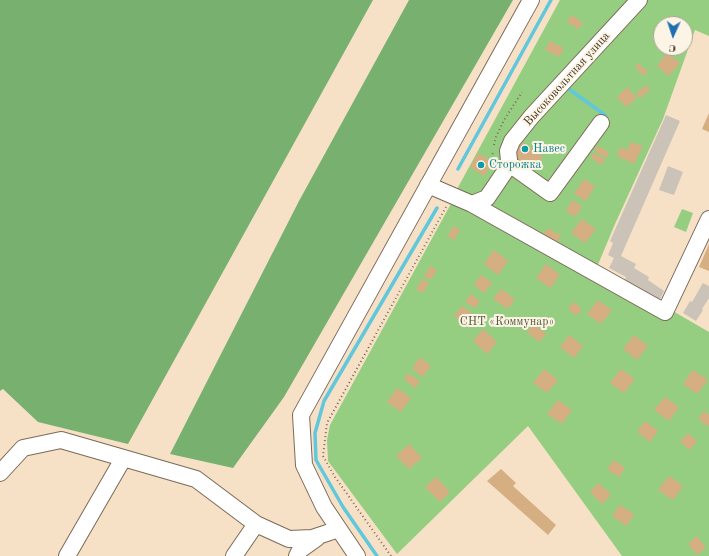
<!DOCTYPE html>
<meta charset="utf-8">
<style>
body{margin:0}
#map{position:relative;width:709px;height:556px;overflow:hidden;background:#f6e1c7;font-family:"Old Standard TT",serif}
canvas{display:block}
.north{position:absolute;left:653px;top:16px;width:40px;height:40px;box-sizing:border-box;background:#fcf5e5;border:1px solid #afa495;border-radius:50%;rotate:183deg;font-size:11px;font-weight:700;line-height:16px;text-align:center;color:#3b2a1e}
.north::after{content:'';display:block;margin:auto;width:14px;height:18px;background:#1f6fb2;clip-path:polygon(50% 0,100% 100%,50% 72%,0 100%)}
</style>
<div id="map">
<canvas width="709" height="556"></canvas>
<div class="north">С</div>
</div>
<script>
const g = document.querySelector('canvas').getContext('2d');
g.lineJoin = 'round';
function fill(path, color) { g.fillStyle = color; g.fill(path, 'evenodd'); }
const toPath = rows => new Path2D(rows.map(r => 'M' + r).join(''));
function stroke(path, color, width, dash) { g.strokeStyle = color; g.lineWidth = width; g.lineCap = dash ? 'butt' : 'round'; g.setLineDash(dash || []); g.stroke(path); }
function label(font, color, halo, rows, align = 'center') {
  g.font = font + ' "Old Standard TT",serif'; g.lineWidth = 4; g.setLineDash([]); g.textBaseline = 'middle'; g.strokeStyle = halo; g.fillStyle = color; for (const [text, x, y, turn = 0] of rows) {
    g.save(); g.translate(x, y); g.rotate((+turn || 0) * Math.PI / 180); g.textAlign = isNaN(turn) ? turn : align; if (halo) g.strokeText(text, 0, 0); g.fillText(text, 0, 0); g.restore();
  }
}
const industrial = toPath([
 [666,115,680,121,621,256,636,264,634,268,649,277,648,280,664,291,659,301,625,280,626,277,609,268,614,258,608,255,613,243,610,241],
 [668,166,683,172,674,195,659,190],
 [703,283,709,286,709,298,702,309,703,310,696,321,683,313,690,301,692,302]
]);
const green = toPath([
 [560,0,709,0,709,36,695,30,663,119,615,224,597,267,709,332,709,556,622,556,528,426,397,554,328,461,327,440,330,425,453,200,456,191],
 [661,24,685,24,685,48,661,48],
 [682,209,693,213,686,232,674,227]
]);
const forest = toPath([
 [0,0,373,0,128,444,38,422,3,389,0,391],
 [409,0,513,0,284,397,233,468,170,454,299,201]
]);
const stream = toPath([
 [566,87,605,115],
 [458,169,551,0],
 [377,556,343,507,316,460,315,433,324,401,437,208]
]);
const building = toPath([
 [572,15,583,23,578,29,567,22],
 [550,41,564,48,559,57,545,50],
 [667,53,680,63,669,76,657,66],
 [638,63,648,72,644,76,635,67],
 [647,85,650,90,640,98,636,93],
 [627,87,637,98,626,107,617,97],
 [709,113,709,132,702,129],
 [523,142,543,157,533,171,513,156],
 [631,142,643,146,634,164,617,156,620,147,627,150],
 [597,146,609,152,606,158,594,151],
 [478,153,493,162,484,176,470,167],
 [593,153,605,159,602,165,591,158],
 [584,179,595,186,586,201,574,194],
 [572,200,582,206,576,217,566,211],
 [582,219,596,229,585,243,571,233],
 [454,226,460,230,454,240,447,236],
 [548,228,561,236,557,243,543,235],
 [709,244,709,271,699,267],
 [494,250,508,261,498,275,484,264],
 [546,264,560,275,550,288,536,278],
 [430,266,437,270,431,280,424,276],
 [481,275,492,283,484,293,474,285],
 [422,279,429,283,423,293,416,289],
 [501,289,515,299,508,309,493,299],
 [471,294,480,301,475,308,465,302],
 [598,300,612,310,601,324,587,314],
 [574,302,582,309,576,316,568,308],
 [462,306,473,314,465,324,454,316],
 [534,324,546,334,539,342,527,332],
 [483,329,497,342,487,354,473,341],
 [569,335,583,346,574,358,560,347],
 [634,335,648,346,637,360,623,349],
 [420,357,431,366,423,377,412,369],
 [544,369,558,380,547,393,533,383],
 [621,369,635,379,624,393,610,383],
 [693,370,708,380,697,394,683,384],
 [408,373,420,381,415,388,404,379],
 [397,388,411,398,401,412,387,402],
 [665,397,679,407,669,421,654,410],
 [558,400,572,410,562,424,547,414],
 [704,411,709,415,709,427,698,419],
 [645,421,658,431,650,442,637,432],
 [688,433,697,441,690,450,680,442],
 [409,444,422,458,409,469,396,456],
 [614,460,625,468,619,477,607,469],
 [501,469,516,483,513,486,556,525,548,535,487,481],
 [669,476,683,486,673,500,658,490],
 [436,477,450,492,440,502,425,487],
 [599,483,611,495,602,504,590,492],
 [620,505,634,514,627,526,612,516],
 [697,536,706,548,697,555,688,544]
]);
const path = toPath([
 [494,145,496,137,504,120,522,92],
 [492,158,493,151],
 [490,161,492,158,495,161],
 [391,556,335,477,323,456,327,423,446,207]
]);
const minor = toPath([
 [508,163,550,193,601,123],
 [428,185,472,204,665,312,709,219],
 [472,204,487,198,506,170,509,160,508,151,512,141,532,116,639,0],
 [0,473,23,448,61,440,196,479,256,524,289,539,312,538,339,529],
 [67,556,123,459],
 [234,556,256,524],
 [297,556,300,550,317,538],
 [357,556,324,507,304,465,301,415,531,0]
]);
const markers = [
 [525,149,4,"#0f9aa8"],
 [481,165,4,"#0f9aa8"]
];
const streetNames = [
 ["Высоковольтная улица",567,79,-48]
];
const cultureNames = [
 ["Навес",533,149],
 ["Сторожка",489,165]
];
const parkNames = [
 ["СНТ «Коммунар»",507,322]
];
fill(industrial, '#cbc3b8');
fill(green, '#95ce81');
fill(forest, '#78b16f');
stroke(stream, '#60c7dc', 3.5);
fill(building, '#d5ae81');
stroke(minor, '#7c6a59', 18);
stroke(path, '#7c6a59', 2, [1, 3]);
stroke(minor, '#fff', 16);
for (const [x, y, r, color] of markers) { const dot = new Path2D(); dot.arc(x, y, r, 0, 2 * Math.PI); g.fillStyle = color; g.fill(dot); stroke(dot, '#fcf5e5', 1.5); }
label('12px', '#3b2a1e', '#fcf5e5', streetNames);
label('12px', '#0d838f', '#fcf5e5', cultureNames, 'left');
label('12px', '#565b3c', '#fcf5e5', parkNames);
</script>
